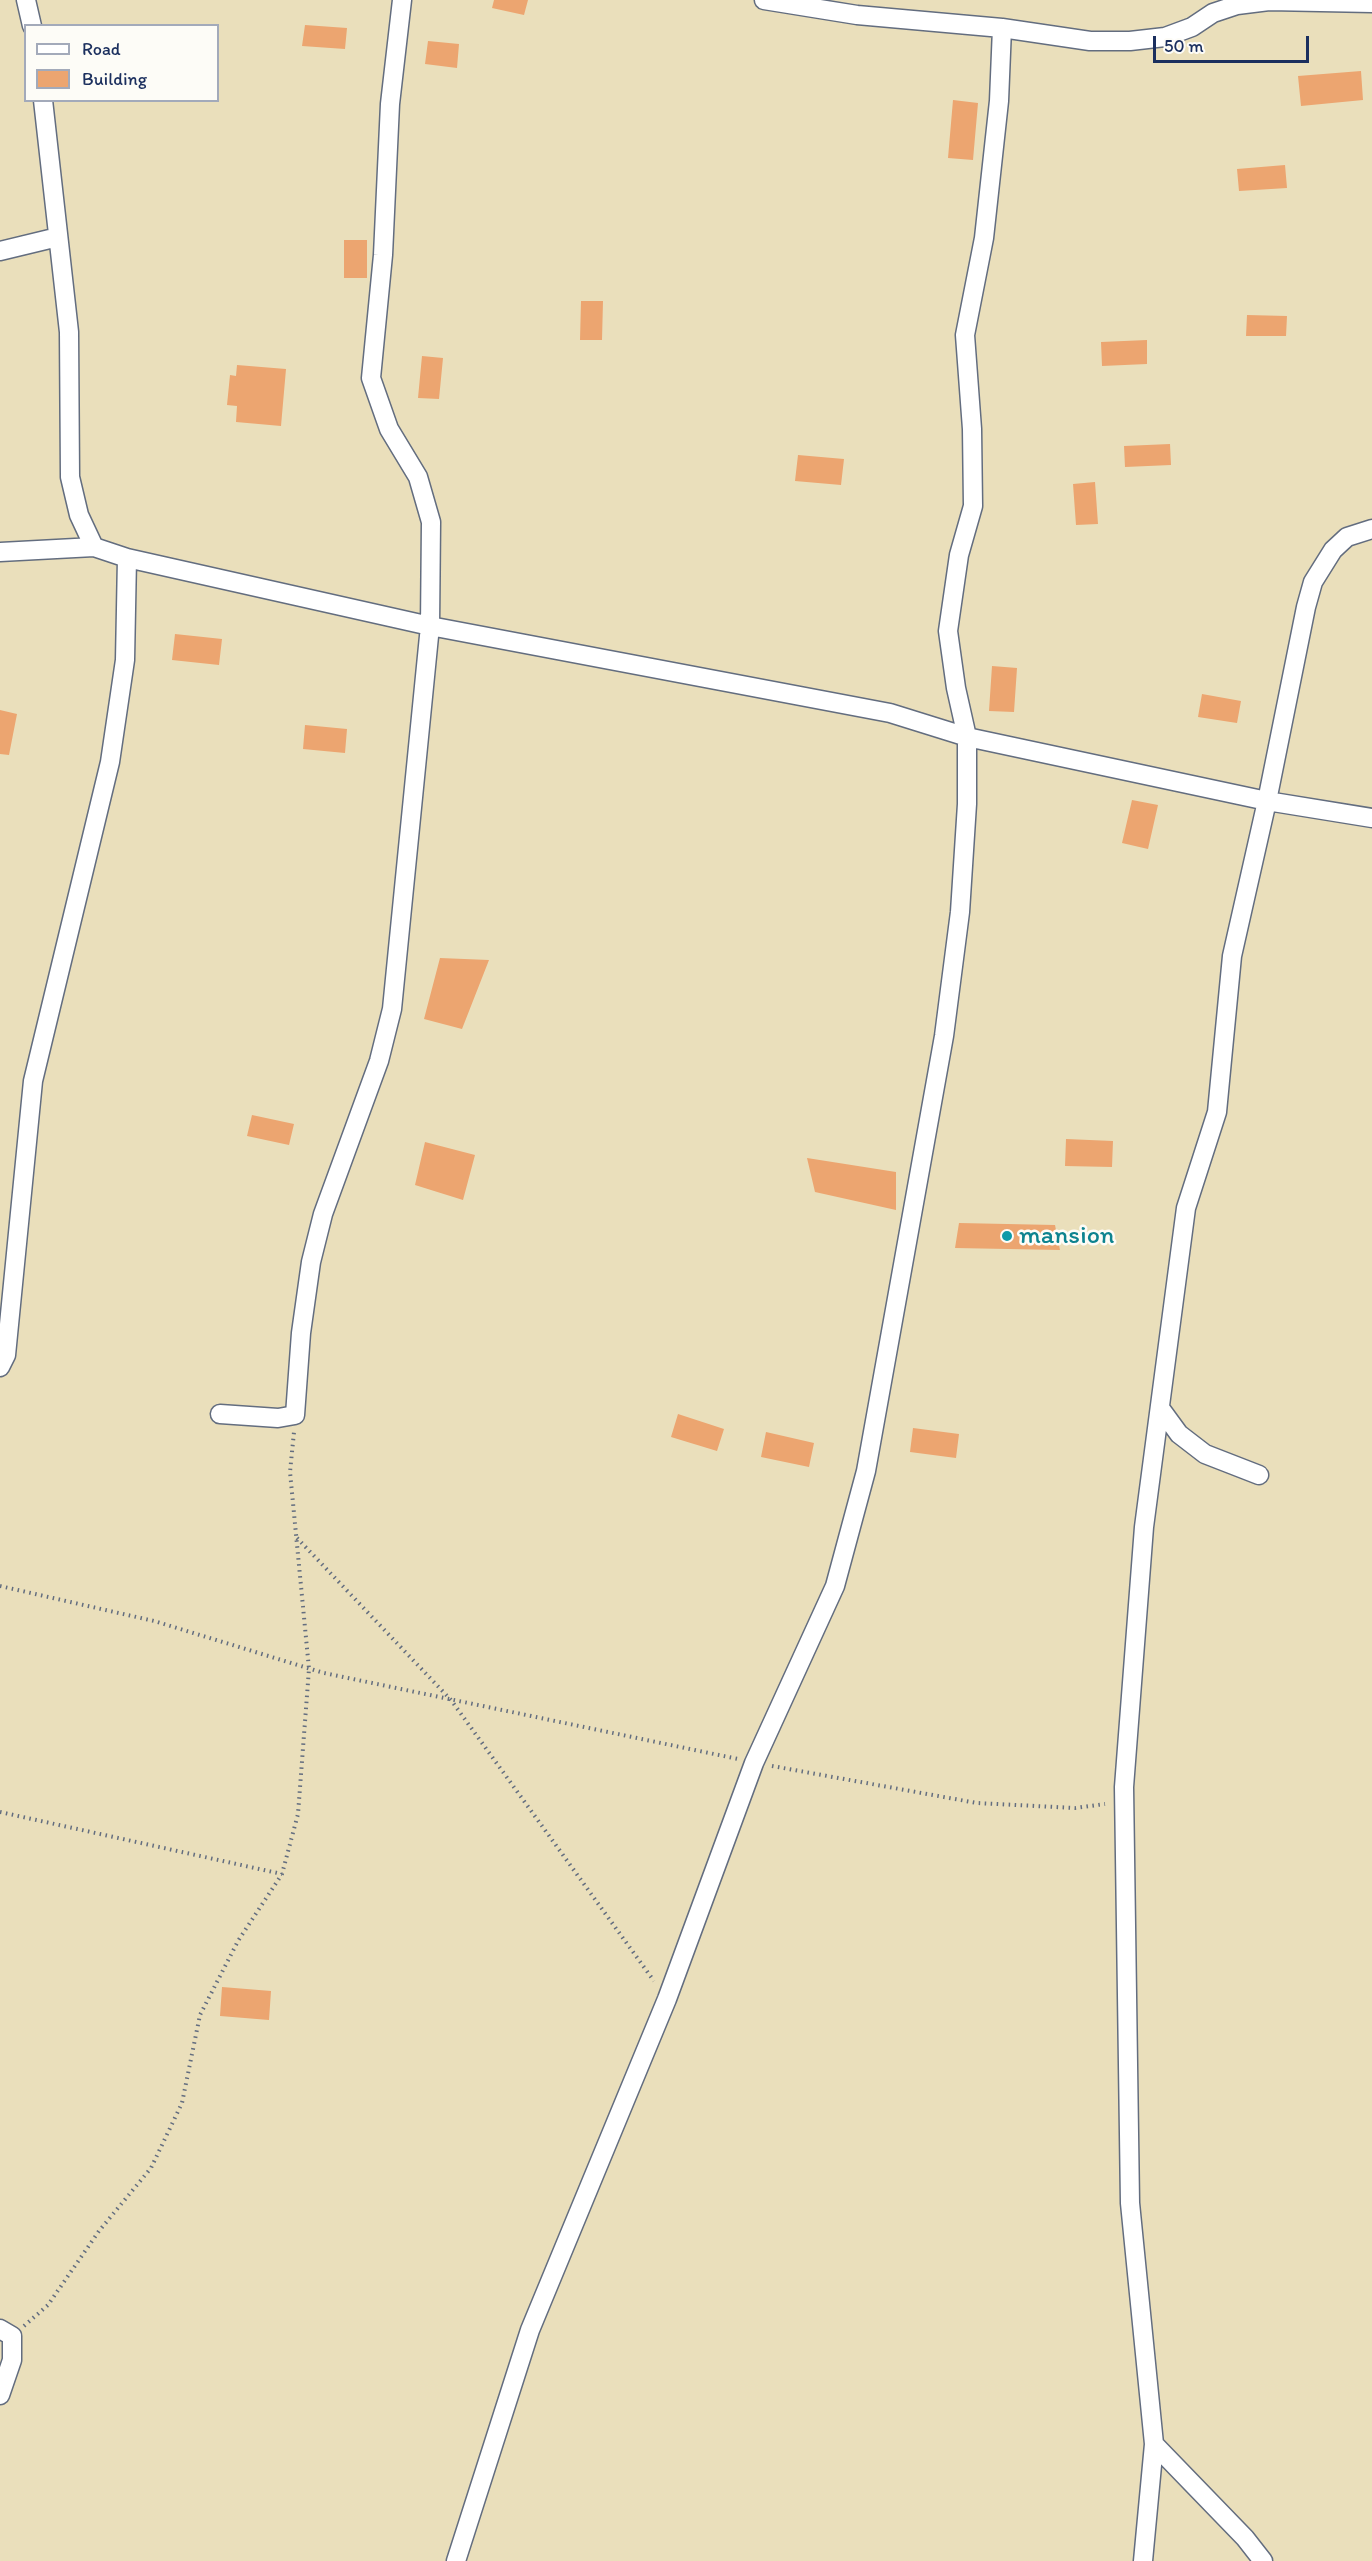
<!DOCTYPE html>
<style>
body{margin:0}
#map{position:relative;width:1372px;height:2561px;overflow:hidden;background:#eadfbb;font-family:Itim,sans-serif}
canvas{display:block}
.legend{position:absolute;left:24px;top:24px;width:195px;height:78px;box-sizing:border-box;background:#fdfcf7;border:2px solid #a3aaba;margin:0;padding:8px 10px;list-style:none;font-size:18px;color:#1b2f5e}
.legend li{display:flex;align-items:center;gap:12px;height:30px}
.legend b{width:30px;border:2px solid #a3aaba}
.scale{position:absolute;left:1153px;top:36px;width:156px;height:27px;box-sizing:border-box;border:3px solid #1b2f5e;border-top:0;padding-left:8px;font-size:18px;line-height:21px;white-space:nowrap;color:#1b2f5e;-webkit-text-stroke:4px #fdfcf7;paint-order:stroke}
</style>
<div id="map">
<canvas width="1372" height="2561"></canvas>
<ul class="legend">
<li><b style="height:8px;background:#fff"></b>Road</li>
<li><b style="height:16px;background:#eca570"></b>Building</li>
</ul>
<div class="scale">50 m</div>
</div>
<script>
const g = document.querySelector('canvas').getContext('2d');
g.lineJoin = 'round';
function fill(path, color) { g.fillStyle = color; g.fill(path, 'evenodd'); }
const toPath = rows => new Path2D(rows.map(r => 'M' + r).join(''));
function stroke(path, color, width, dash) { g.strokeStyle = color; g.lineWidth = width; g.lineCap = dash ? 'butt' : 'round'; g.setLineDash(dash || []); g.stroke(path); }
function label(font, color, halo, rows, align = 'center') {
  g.font = font + ' Itim,sans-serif'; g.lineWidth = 5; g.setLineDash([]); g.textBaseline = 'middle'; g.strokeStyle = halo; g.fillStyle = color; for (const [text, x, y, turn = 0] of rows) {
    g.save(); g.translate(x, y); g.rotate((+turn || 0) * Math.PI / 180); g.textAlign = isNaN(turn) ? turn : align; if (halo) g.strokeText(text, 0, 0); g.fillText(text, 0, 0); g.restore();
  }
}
const building = toPath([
 [494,0,528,0,524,15,492,8],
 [305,25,347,28,345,49,302,46],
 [428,41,459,44,457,68,425,64],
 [1361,71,1363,100,1301,106,1298,76],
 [953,100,978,103,973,160,948,158],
 [1285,165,1287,188,1239,191,1237,169],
 [344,240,367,240,367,278,344,278],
 [581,301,603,301,602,340,580,340],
 [1247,315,1287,316,1286,336,1246,336],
 [1147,340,1147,364,1102,366,1101,342],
 [422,356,443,358,439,399,418,398],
 [237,365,286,369,281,426,236,422,237,406,227,405,230,375,236,376],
 [1170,444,1171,465,1125,467,1124,446],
 [798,455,844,459,841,485,795,481],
 [1095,482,1098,524,1076,525,1073,484],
 [175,634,222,639,219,665,172,660],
 [992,666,1017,668,1014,712,989,711],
 [1202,694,1241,701,1237,723,1198,717],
 [0,710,17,714,9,755,0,754],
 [305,725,347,729,345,753,303,749],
 [1132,800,1158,805,1148,849,1122,843],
 [440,958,489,960,462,1029,424,1019],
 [252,1115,294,1124,289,1145,247,1136],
 [1066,1139,1113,1141,1112,1167,1065,1166],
 [425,1142,475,1155,463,1200,415,1185],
 [807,1158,896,1172,896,1210,815,1192],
 [959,1223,1055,1225,1060,1250,955,1248],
 [678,1414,724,1429,717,1451,671,1437],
 [913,1428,959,1434,956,1458,910,1452],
 [766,1432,814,1443,809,1467,761,1457],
 [222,1987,271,1991,269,2020,220,2016]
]);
const path = toPath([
 [297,1538,451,1700,654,1981],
 [0,1586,154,1621,324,1673,738,1759],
 [772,1766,977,1803,1075,1808,1105,1804],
 [0,1812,282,1874],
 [24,2326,48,2305,99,2231,151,2168,182,2103,200,2015,238,1941,282,1874,298,1814,309,1669,290,1472,294,1432]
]);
const street = toPath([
 [26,0,32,26],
 [764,0,857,15,1002,28,1090,41,1130,41,1165,37,1192,27,1213,13,1237,5,1269,1,1372,3],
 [43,100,69,332,70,477,79,515,94,547],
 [0,251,58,237],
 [0,552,94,547,127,558,430,626,890,713,967,737,1267,801,1372,818],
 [0,1367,6,1355,33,1081,110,762,125,660,127,558],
 [1160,1408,1179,1434,1205,1454,1259,1475],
 [220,1414,278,1418,295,1415,301,1333,311,1262,323,1214,379,1061,392,1009,430,626,431,522,418,477,389,429,371,378,383,255,390,104,402,0],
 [0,2329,12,2336,12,2360,0,2395],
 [1154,2444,1245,2538,1263,2561],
 [456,2561,530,2330,667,1999,754,1763,835,1586,866,1471,944,1036,960,912,967,804,967,737,956,688,948,631,959,555,973,506,972,429,965,335,984,238,999,101,1002,28],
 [1143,2561,1154,2444,1130,2203,1124,1787,1144,1527,1186,1208,1217,1112,1232,956,1267,801,1306,607,1313,582,1333,550,1347,537,1372,529]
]);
const markers = [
 [1007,1236,6,"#0f9aa8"]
];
const cultureNames = [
 ["mansion",1019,1236]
];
fill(building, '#eca570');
stroke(street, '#636d7f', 21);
stroke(path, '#636d7f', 4, [1.5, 4.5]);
stroke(street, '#fff', 18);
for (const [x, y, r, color] of markers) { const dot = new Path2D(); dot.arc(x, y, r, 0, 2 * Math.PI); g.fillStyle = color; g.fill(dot); stroke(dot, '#fdfcf7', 2); }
label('26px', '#0d838f', '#fdfcf7', cultureNames, 'left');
</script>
